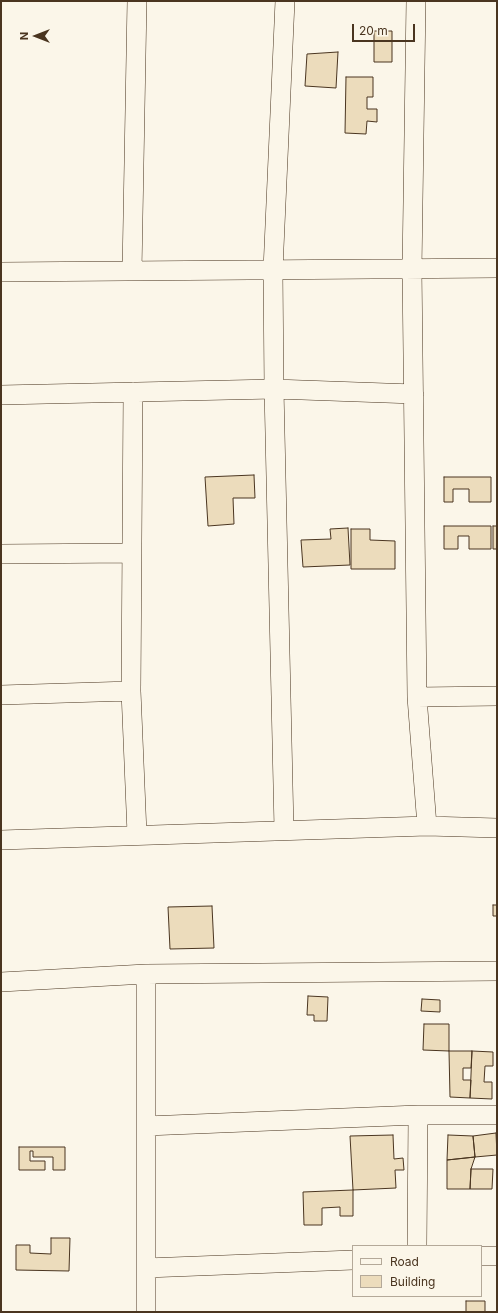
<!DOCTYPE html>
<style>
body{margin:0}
#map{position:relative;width:498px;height:1313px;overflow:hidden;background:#fbf6e9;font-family:Inter,sans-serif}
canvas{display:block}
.frame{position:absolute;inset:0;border:2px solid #4a3520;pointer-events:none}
.legend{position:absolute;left:352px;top:1245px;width:130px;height:52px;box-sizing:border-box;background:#fbf6e9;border:1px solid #b4a999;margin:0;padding:5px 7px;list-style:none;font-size:12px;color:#4a3520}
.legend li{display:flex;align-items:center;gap:8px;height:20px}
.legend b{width:20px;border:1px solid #b4a999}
.north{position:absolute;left:16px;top:16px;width:40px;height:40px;-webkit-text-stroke:3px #fbf6e9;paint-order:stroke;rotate:270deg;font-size:11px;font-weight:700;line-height:16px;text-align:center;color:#4a3520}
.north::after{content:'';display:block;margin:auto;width:14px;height:18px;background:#4a3520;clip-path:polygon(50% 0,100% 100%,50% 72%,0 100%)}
.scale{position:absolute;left:352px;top:24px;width:63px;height:18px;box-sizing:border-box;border:2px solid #4a3520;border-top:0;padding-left:5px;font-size:12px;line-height:14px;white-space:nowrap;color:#4a3520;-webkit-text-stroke:3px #fbf6e9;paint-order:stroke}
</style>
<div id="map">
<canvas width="498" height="1313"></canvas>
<div class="frame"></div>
<ul class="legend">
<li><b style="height:5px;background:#fbf6e9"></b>Road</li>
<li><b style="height:11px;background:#ecdcbc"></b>Building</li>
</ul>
<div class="north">N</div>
<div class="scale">20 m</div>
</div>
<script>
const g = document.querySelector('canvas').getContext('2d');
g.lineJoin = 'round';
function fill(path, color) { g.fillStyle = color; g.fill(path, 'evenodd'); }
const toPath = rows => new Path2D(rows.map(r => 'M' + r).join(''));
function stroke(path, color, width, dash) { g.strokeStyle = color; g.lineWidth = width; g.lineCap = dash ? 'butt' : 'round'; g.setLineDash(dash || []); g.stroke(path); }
const building = toPath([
 [374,31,392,31,392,62,374,62,374,31],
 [338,52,336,88,305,86,307,54,338,52],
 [346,77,373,77,373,97,367,97,367,109,377,109,377,122,367,121,366,134,345,133,346,77],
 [254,475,255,498,233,498,234,524,208,526,205,477,254,475],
 [444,477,491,477,491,502,469,502,469,489,453,489,453,502,444,502,444,477],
 [444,526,491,526,491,549,469,549,469,536,458,536,458,549,444,549,444,526],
 [493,526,497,526,497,549,493,549,493,526],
 [348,528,350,565,303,567,301,540,331,539,330,529,348,528],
 [351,529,370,529,370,540,395,541,395,569,351,569,351,529],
 [493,905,497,905,497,916,493,916,493,905],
 [212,906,214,948,170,949,168,907,212,906],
 [308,996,328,997,327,1021,314,1021,314,1015,307,1015,308,996],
 [422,999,440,1000,440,1012,421,1011,422,999],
 [424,1024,449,1024,449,1051,423,1050,424,1024],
 [449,1051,472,1051,471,1068,463,1068,463,1080,471,1080,470,1098,450,1097,449,1051],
 [472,1051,493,1052,493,1066,485,1066,484,1082,492,1082,492,1099,470,1098,472,1051],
 [496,1133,497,1155,475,1157,473,1136,496,1133],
 [393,1135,394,1159,403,1158,404,1170,395,1170,396,1188,353,1190,350,1136,393,1135],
 [448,1135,473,1136,475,1157,447,1160,448,1135],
 [19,1147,65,1147,65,1170,53,1170,53,1157,33,1157,33,1151,30,1151,30,1161,45,1161,45,1170,19,1170,19,1147],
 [475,1157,471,1169,470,1189,447,1189,447,1160,475,1157],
 [471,1169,493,1169,492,1189,470,1189,471,1169],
 [353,1190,353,1216,340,1216,340,1207,322,1208,322,1225,304,1225,303,1192,353,1190],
 [51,1238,70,1238,69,1271,16,1270,16,1245,30,1245,30,1253,51,1254,51,1238],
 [466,1301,485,1301,485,1312,466,1312,466,1301]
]);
const street = toPath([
 [416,1,412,269,417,697,427,826],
 [132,271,137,1],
 [1,272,497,268],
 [133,392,131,691,137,834],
 [1,395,274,389,414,394],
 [1,554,132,553],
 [1,695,131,691],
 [417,697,497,696],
 [284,829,274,389,273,270,285,1],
 [1,840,427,826,497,828],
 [146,974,146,1312],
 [1,982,146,974,497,971],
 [146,1126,418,1115,497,1115],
 [417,1246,418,1115],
 [481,1256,497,1256],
 [146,1268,353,1260]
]);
fill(building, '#ecdcbc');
stroke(building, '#4a3520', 1);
stroke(street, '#4a3520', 20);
stroke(street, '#fbf6e9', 19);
</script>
